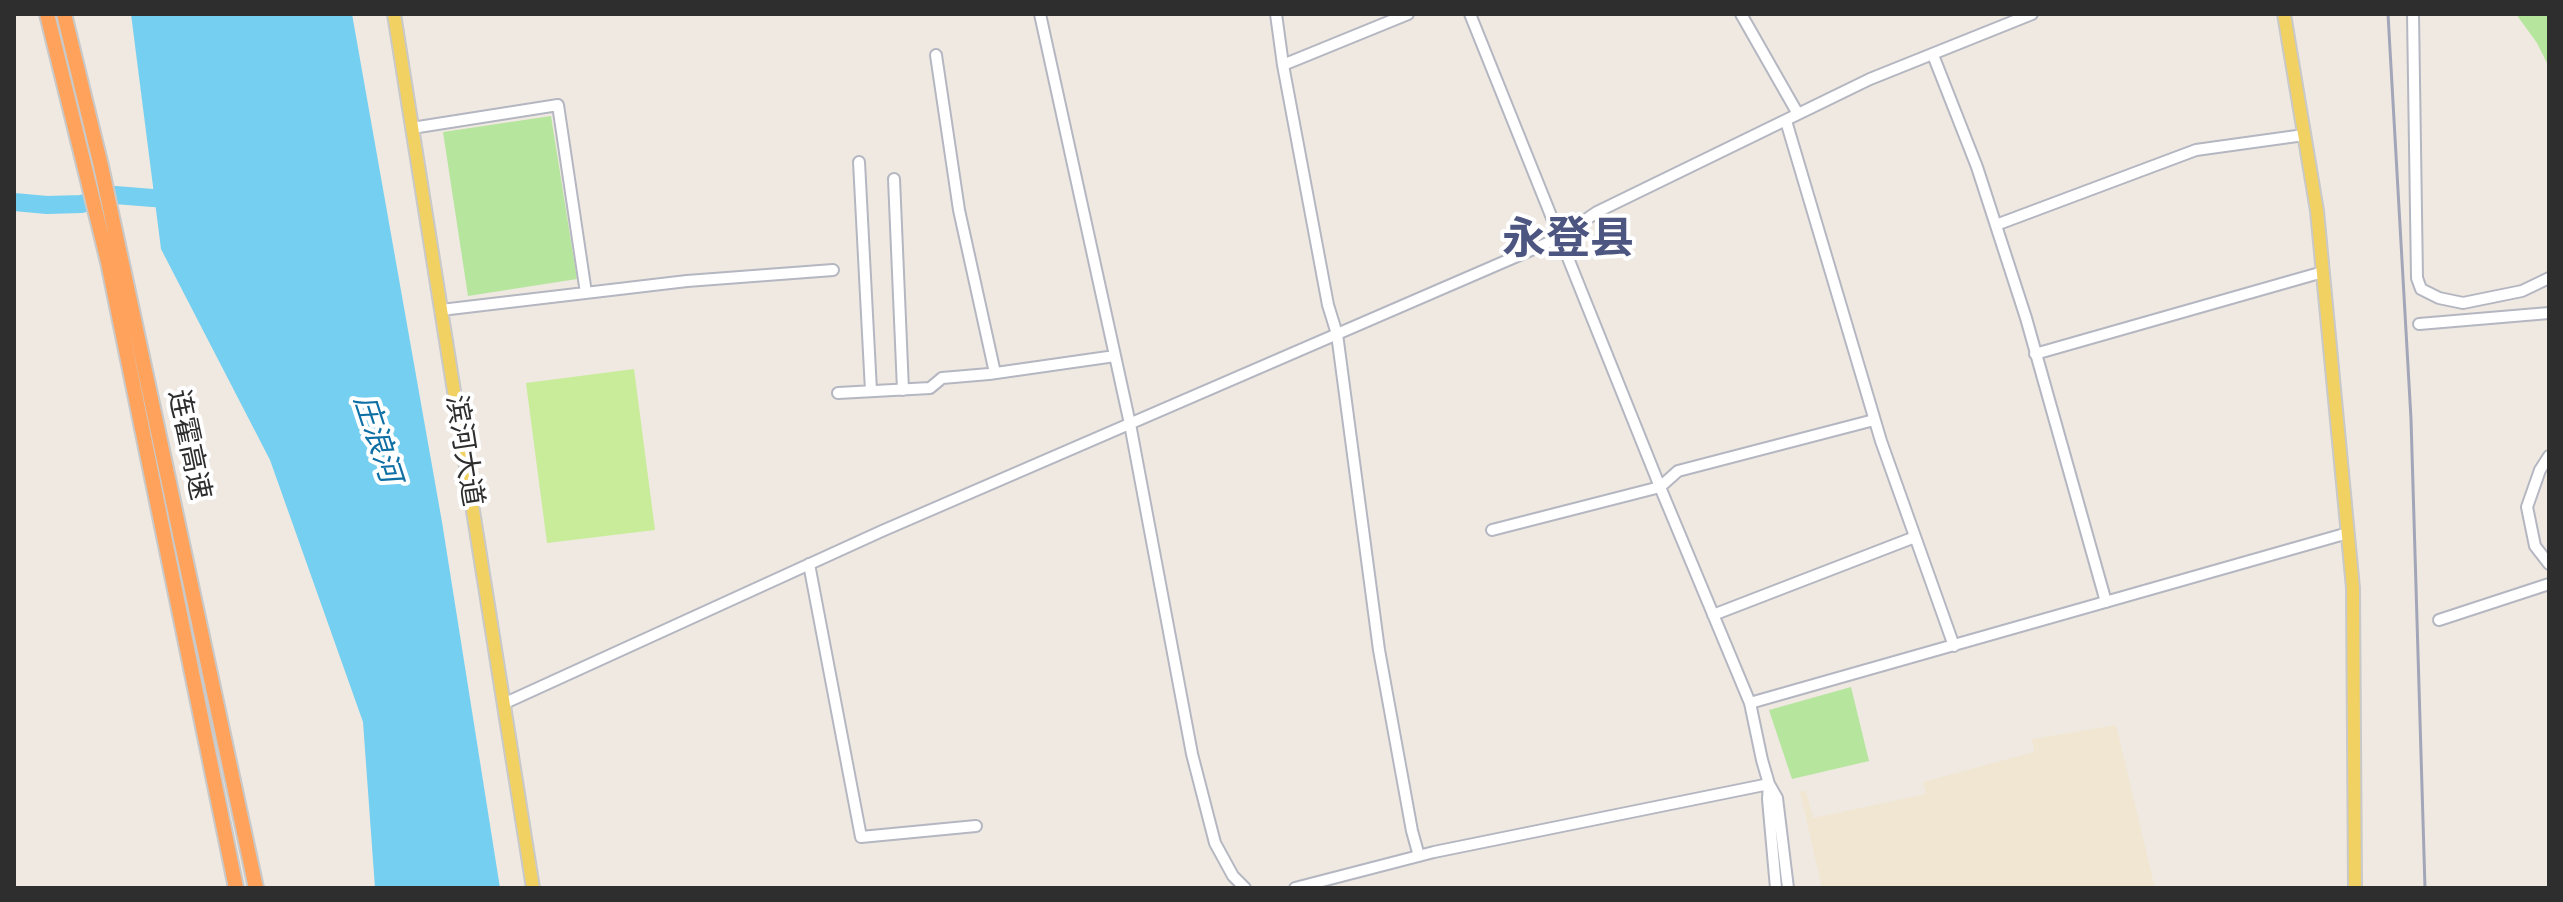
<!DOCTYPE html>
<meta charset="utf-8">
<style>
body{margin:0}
#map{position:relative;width:2563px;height:902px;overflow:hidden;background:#efe9e1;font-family:"DM Sans",sans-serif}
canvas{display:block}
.frame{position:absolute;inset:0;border:16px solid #2e2e2e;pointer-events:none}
</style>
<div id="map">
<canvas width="2563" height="902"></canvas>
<div class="frame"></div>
</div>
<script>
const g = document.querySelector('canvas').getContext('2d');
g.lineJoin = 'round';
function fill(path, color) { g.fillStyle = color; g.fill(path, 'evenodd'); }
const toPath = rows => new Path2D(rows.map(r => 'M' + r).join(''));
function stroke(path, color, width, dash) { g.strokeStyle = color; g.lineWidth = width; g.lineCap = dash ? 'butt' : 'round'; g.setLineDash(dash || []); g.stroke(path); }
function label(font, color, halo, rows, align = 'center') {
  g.font = font + ' "DM Sans","Noto Sans SC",sans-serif'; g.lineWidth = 8; g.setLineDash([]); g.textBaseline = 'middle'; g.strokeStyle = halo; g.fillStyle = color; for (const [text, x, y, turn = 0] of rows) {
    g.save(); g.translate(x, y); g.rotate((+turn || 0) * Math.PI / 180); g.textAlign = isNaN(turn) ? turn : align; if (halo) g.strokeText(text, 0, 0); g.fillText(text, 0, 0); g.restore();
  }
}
const education = toPath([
 [2116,725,2155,888,1822,888,1800,792,1806,791,1813,818,1926,794,1923,782,2034,752,2032,739]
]);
const green = toPath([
 [2516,14,2549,14,2549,67,2537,43],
 [551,116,577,279,468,296,443,132],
 [1851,687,1869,761,1792,779,1769,710]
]);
const pitch = toPath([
 [634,369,655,530,547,543,526,383]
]);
const water = toPath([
 [131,14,352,14,442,522,500,888,375,888,363,722,270,460,161,249]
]);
const river = toPath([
 [14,202,47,205,81,204,115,195,178,200]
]);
const minor = toPath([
 [1040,14,1130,424,1192,754,1215,843,1233,876,1245,888],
 [1276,14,1283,65,1328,305,1337,334,1379,650,1412,831,1419,856],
 [1470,14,1660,487,1750,703,1762,760,1769,784,1777,798,1788,888],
 [1741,14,1798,114],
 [2413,14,2417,278,2421,289,2439,298,2463,303,2522,291,2549,278],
 [936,55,959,210,995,373],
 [1933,55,1977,167,2026,318,2106,602],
 [1283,65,1408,14],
 [1786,121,1881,441,1954,646],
 [412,128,558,105,586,293],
 [859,162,871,391],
 [894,179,903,390],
 [1996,225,2196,150,2304,135],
 [441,310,687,281,833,270],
 [2419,324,2549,313],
 [2035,354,2323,272],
 [838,393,930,388,942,378,989,374,1115,356],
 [2549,456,2540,470,2527,507,2535,546,2549,564],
 [1492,530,1660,487,1678,471,1874,420],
 [809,564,861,837,976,826],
 [1713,615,1915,537],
 [2439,620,2549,584],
 [1750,703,2348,533],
 [503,704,882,531,1559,238,1597,212,1870,79,2032,14],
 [1769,784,1768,799,1776,888],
 [1295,888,1434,852,1769,784]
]);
const major = toPath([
 [394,14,533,888],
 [2284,14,2317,211,2353,588,2355,888]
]);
const highway = toPath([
 [47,14,108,262,236,888],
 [64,14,101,166,256,888]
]);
const rail = toPath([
 [2388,14,2411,419,2425,888]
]);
const streetNames = [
 ["连霍高速",188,445,78],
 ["滨河大道",463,451,81]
];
const waterNames = [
 ["庄浪河",376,439,72]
];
const townNames = [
 ["永登县",1568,241]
];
fill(education, '#f0e6d1');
fill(green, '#b6e59e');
fill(pitch, '#c9ec9a');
fill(water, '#75cff0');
stroke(river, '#75cff0', 18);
stroke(minor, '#b4b7c1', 14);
stroke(major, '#c9c9c9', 16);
stroke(highway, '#c9c9c9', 18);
stroke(minor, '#fff', 10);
stroke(major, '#f2d163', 12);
stroke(highway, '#ffa35c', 14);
stroke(rail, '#a3a6b8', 3);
label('28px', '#2e2e2e', '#fff', streetNames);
label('italic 30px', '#0d6fa3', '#fff', waterNames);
label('bold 44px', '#4d5680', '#fff', townNames);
</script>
